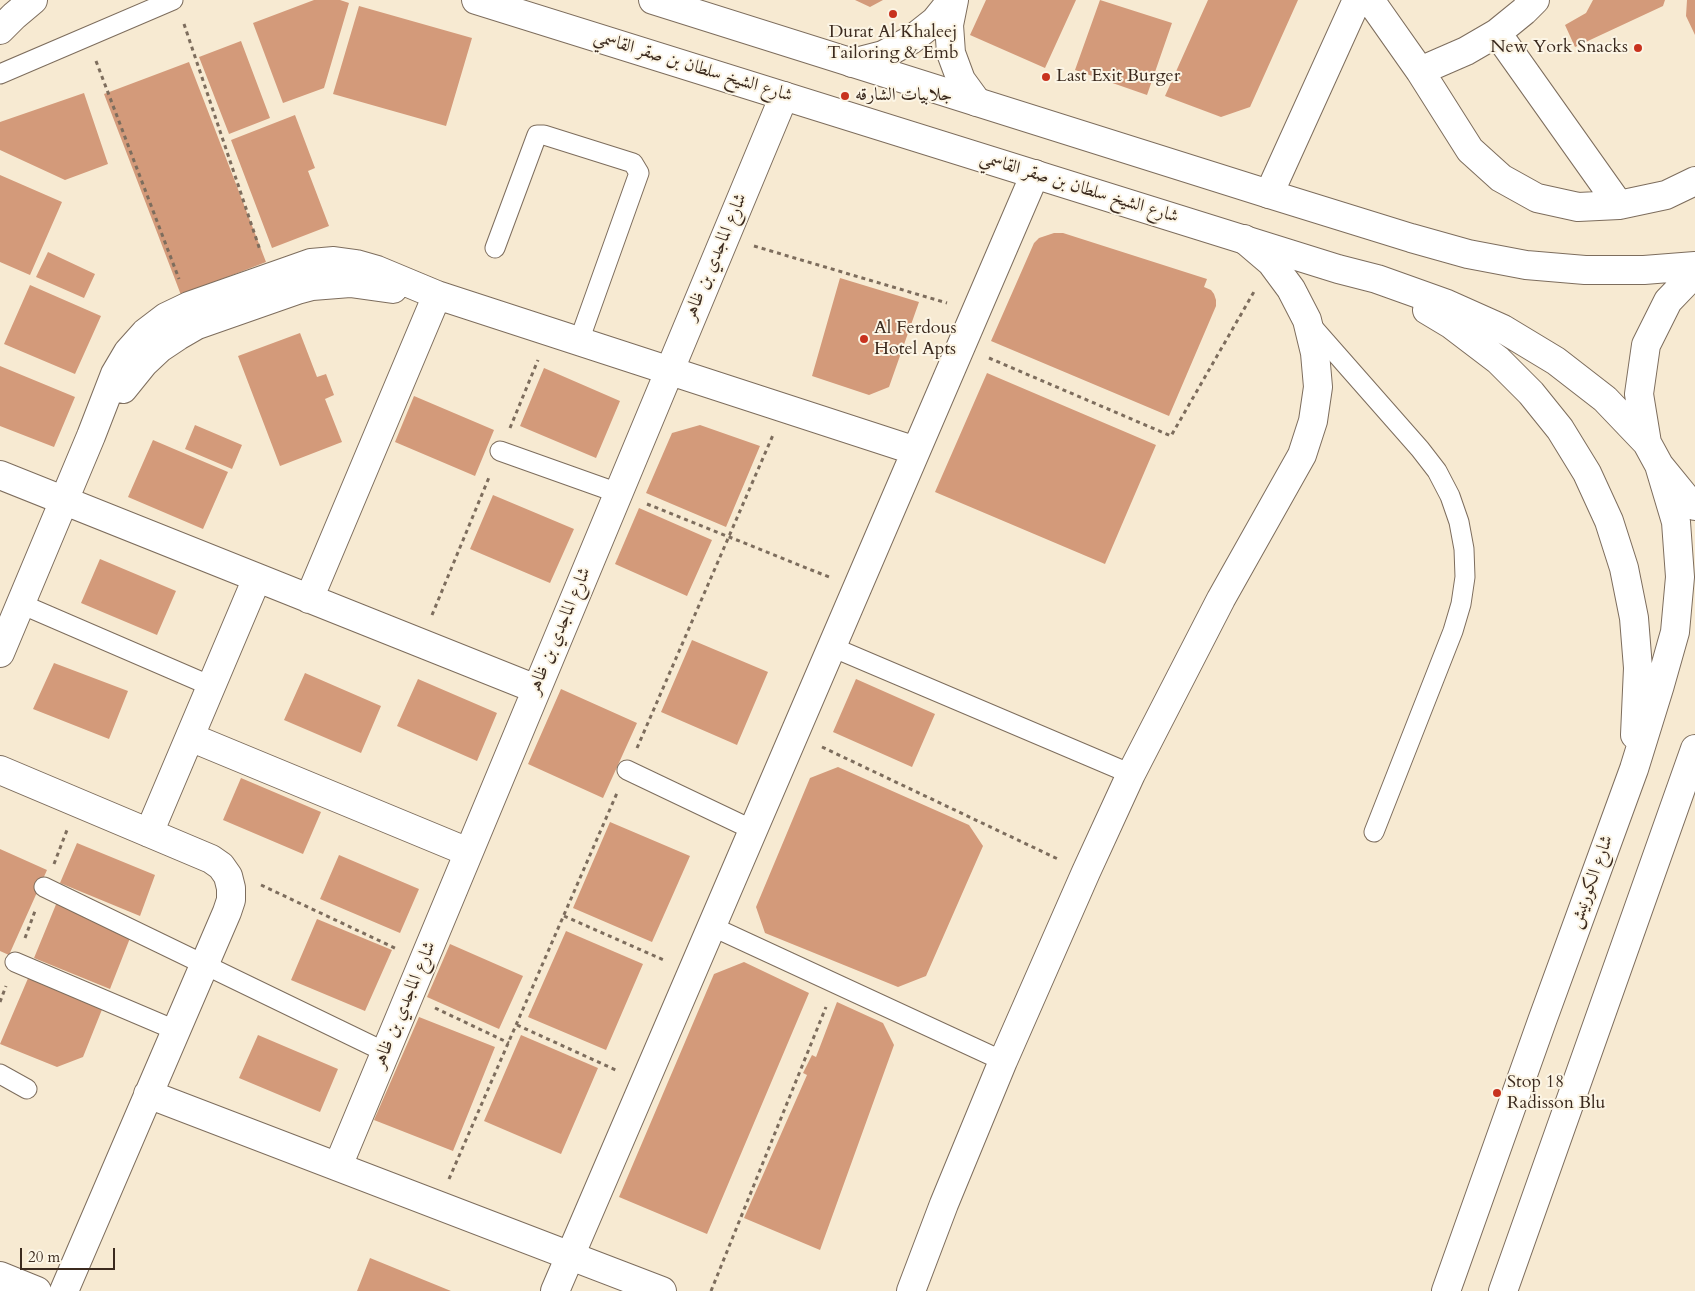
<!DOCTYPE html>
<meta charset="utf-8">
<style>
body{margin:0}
#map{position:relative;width:1695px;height:1291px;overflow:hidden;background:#f7ead2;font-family:Cardo,serif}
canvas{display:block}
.scale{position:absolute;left:20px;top:1248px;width:95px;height:22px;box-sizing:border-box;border:2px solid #3b2a1e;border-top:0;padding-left:6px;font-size:15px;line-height:18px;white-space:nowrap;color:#3b2a1e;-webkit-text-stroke:4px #fcf5e5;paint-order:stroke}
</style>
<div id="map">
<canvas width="1695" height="1291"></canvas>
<div class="scale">20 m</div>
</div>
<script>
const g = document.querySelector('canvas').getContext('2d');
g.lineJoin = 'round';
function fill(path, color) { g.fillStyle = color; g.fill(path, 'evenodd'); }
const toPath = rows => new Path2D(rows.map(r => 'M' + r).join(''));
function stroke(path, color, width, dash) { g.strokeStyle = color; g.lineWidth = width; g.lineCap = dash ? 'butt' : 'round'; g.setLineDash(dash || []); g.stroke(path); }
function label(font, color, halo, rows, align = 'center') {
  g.font = font + ' Cardo,Amiri,serif'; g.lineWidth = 4; g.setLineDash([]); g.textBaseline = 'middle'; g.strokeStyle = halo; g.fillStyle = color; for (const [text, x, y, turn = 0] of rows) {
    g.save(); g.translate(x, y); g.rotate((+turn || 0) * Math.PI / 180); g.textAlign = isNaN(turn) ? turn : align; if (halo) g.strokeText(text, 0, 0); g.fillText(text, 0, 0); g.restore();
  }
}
const building = toPath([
 [314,0,340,0,349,3,324,88,283,103,253,23],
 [855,0,883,0,870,7],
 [986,0,1076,0,1045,68,970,35],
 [1100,0,1172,23,1147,95,1075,70],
 [1208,0,1298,0,1250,107,1221,117,1165,96],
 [1593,0,1665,0,1663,6,1575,47,1565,25,1586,13],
 [1687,0,1695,0,1695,35,1686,16],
 [359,6,472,38,446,126,333,94],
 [241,41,270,118,229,134,199,57],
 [189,62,266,262,181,295,104,94],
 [84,93,108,164,65,180,0,150,0,122],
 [295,115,315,168,308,171,329,226,272,248,231,140],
 [0,175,62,202,30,275,0,262],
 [1054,233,1063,233,1207,279,1204,287,1211,290,1214,294,1216,300,1216,306,1169,416,991,341,1034,243,1039,238],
 [48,252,95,274,84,298,36,277],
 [840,278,919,302,889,387,869,395,812,376],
 [30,285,101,316,75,374,4,344],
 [300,333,317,377,326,374,334,395,325,399,342,442,280,466,238,356],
 [0,366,75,397,54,447,0,426],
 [544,368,620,401,596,458,520,426],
 [987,373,1156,445,1105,564,935,492],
 [414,396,494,430,475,476,395,442],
 [195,425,242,445,232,469,185,449],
 [700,425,760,446,726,527,646,493,672,433],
 [153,440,228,472,203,529,128,497],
 [493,495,574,529,550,583,470,549],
 [639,508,712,540,687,596,615,564],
 [100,559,176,591,157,635,81,603],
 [692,640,768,672,737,745,661,712],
 [54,663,128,691,109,739,33,709],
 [305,673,381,706,361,753,284,720],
 [418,679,497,713,477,761,397,726],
 [856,679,935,714,912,767,833,732],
 [561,689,637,723,603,798,528,764],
 [838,767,969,825,983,846,926,976,898,987,765,933,756,907,810,778],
 [241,778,321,812,303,854,223,820],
 [610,822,690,856,652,942,573,908],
 [77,843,155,875,140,916,60,883],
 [0,849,47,870,9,955,0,951],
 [339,855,419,889,400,933,320,899],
 [57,902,132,933,110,989,34,958],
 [317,919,392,950,365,1011,291,980],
 [566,931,643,964,606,1050,528,1017],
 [450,944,523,976,499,1029,427,997],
 [744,962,809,993,707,1234,619,1197,714,974],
 [29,976,103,1007,83,1057,57,1067,0,1044],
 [837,1002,883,1023,894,1045,820,1250,744,1218,807,1075,803,1073,812,1055,816,1057],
 [419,1017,495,1047,453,1151,374,1120],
 [258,1035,338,1069,320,1112,239,1078],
 [521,1035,598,1068,561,1154,484,1121],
 [370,1258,451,1291,357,1291]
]);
const path = toPath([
 [184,24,260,250],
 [96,61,179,279],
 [754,246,947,303],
 [989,358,1171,436,1255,290],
 [510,428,538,360],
 [647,504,829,577],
 [432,615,490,475],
 [822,747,1060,860],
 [637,748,773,435],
 [54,864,67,830],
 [261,885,397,949],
 [564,916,666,961],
 [25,938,35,911],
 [0,1002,6,986],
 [435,1008,509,1043],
 [517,1025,618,1071],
 [449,1179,617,793],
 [711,1291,826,1007]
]);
const service = toPath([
 [0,74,173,0],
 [495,248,537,135,544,135,633,163,639,173,579,341],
 [1310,324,1420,449,1437,471,1450,496,1459,522,1464,549,1465,577,1461,604,1453,631,1374,832],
 [500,451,618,493],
 [21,604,211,686],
 [832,647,1131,774],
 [627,770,753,830],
 [44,887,385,1052],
 [711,926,1003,1061],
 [15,962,175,1030],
 [0,1074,27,1089]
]);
const minor = toPath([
 [954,0,949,25,951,53,961,80,977,102],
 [1370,0,1420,71,1470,150,1501,178,1537,198,1578,207,1619,205,1666,195,1695,181],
 [1497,33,1619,205],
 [852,63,883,55,911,40,935,21,952,0],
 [1420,71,1466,51,1497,33,1524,11,1535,0],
 [1269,194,1357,0],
 [123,389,144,363,160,348,178,336,197,325,297,290,312,286,350,283,393,289],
 [0,475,536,689],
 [309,599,437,295],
 [0,653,91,436,115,374,128,352,145,333,166,317,189,306,311,263,334,261,356,264,377,270,437,295,916,451],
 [190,737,468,852],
 [0,770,211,859,221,866,228,876,231,888,231,900,227,912,64,1291],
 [149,833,257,578],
 [148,1094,662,1291],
 [338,1166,784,96],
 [0,1276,37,1291],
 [555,1291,1035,174],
 [911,1291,944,1204,1003,1061,1086,872,1131,774,1221,599,1302,455,1313,421,1318,387,1315,353,1307,320,1291,289,1271,262,1244,239]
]);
const secondary = toPath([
 [476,0,1338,269,1377,279,1447,304,1503,329,1556,361,1605,399,1647,443],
 [653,0,1269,194,1411,238,1468,254,1526,265,1585,270,1644,270,1695,266],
 [1695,273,1668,301,1646,345,1639,394,1647,443,1659,465,1690,503,1695,506],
 [1427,310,1452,325,1498,360,1531,393,1560,429,1587,473,1609,521,1624,568,1634,618,1638,668,1635,735],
 [1446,1291,1542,1021,1634,769,1660,685,1675,632,1680,577,1676,522,1659,465],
 [1503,1291,1695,749]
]);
const primary = toPath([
 [0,30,14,16,33,0]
]);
const markers = [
 [893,14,5,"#c8321e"],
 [1638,48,5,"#c8321e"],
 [1046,77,5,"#c8321e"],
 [845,96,5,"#c8321e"],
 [864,339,5,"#c8321e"],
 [1497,1093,5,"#c8321e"]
];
const poiNames = [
 ["Durat Al Khaleej",893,33,"center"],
 ["Tailoring & Emb",893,54,"center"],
 ["New York Snacks",1628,48,"right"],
 ["Last Exit Burger",1056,77],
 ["جلابيات الشارقه",855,96],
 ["Al Ferdous",874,329],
 ["Hotel Apts",874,350],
 ["Stop 18",1507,1083],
 ["Radisson Blu",1507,1104]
];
const streetNames = [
 ["شارع الشيخ سلطان بن صقر القاسمي",693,67,17],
 ["شارع الشيخ سلطان بن صقر القاسمي",1079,188,17],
 ["شارع الماجدي بن ظاهر",716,257,-67],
 ["شارع الماجدي بن ظاهر",560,631,-67],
 ["شارع الكورنيش",1592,882,-70],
 ["شارع الماجدي بن ظاهر",405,1005,-67]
];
fill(building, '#d39a7a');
stroke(service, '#7d6d5d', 21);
stroke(minor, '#7d6d5d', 30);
stroke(secondary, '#7d6d5d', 30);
stroke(primary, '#7d6d5d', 30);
stroke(path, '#7d6d5d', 3, [4, 4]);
stroke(service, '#fff', 19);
stroke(minor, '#fff', 28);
stroke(secondary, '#fff', 28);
stroke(primary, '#fff', 28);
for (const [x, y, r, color] of markers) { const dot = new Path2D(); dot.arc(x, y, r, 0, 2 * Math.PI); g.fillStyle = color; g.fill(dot); stroke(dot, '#fcf5e5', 2); }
label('18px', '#3b2a1e', '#fcf5e5', poiNames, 'left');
label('18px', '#3b2a1e', '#fcf5e5', streetNames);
</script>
